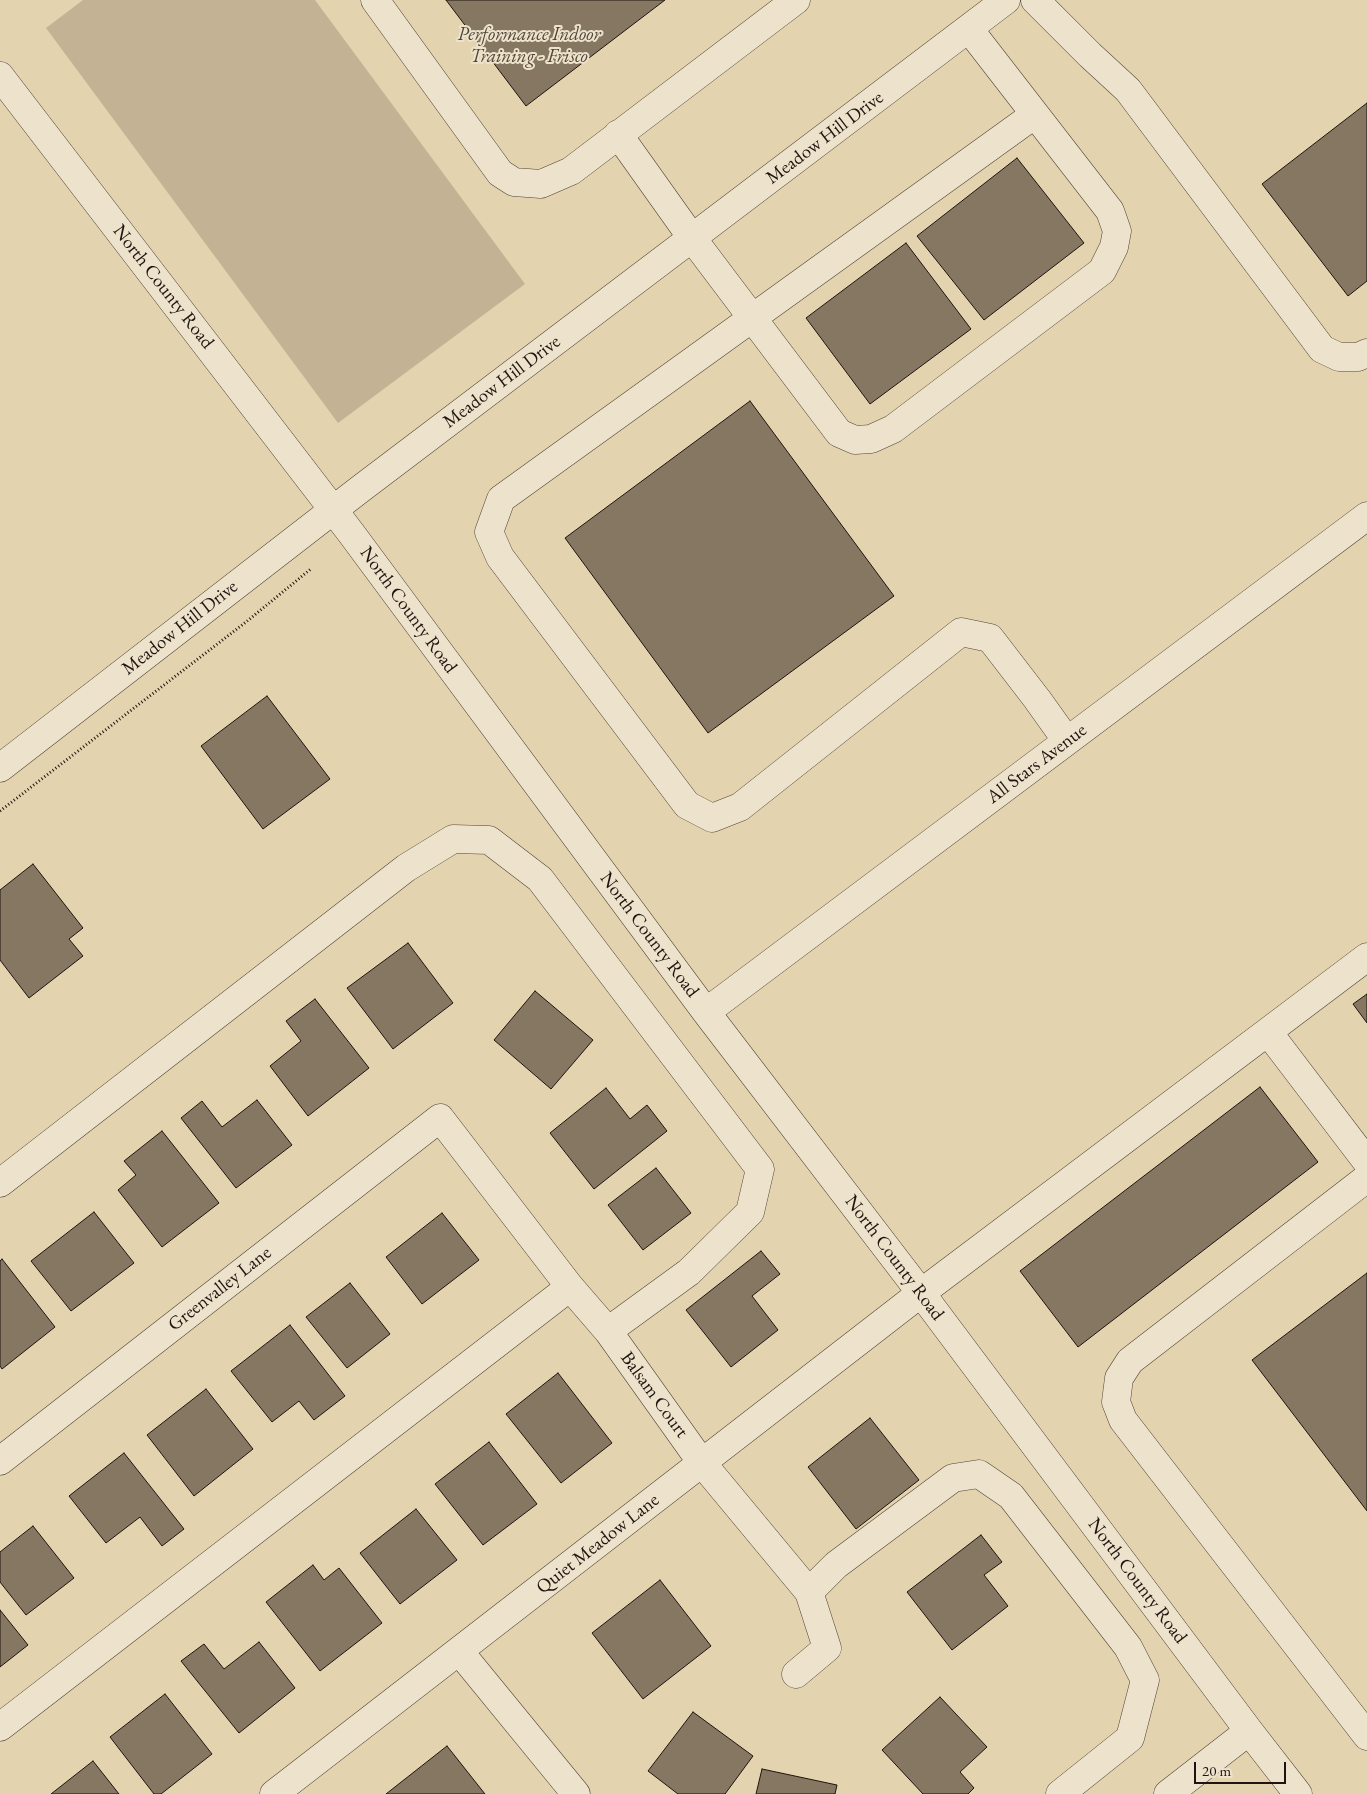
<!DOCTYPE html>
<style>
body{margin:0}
#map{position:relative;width:1367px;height:1794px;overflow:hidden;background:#e4d3af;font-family:"EB Garamond",serif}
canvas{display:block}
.scale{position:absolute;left:1194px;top:1762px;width:92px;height:22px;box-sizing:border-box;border:2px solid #1f140f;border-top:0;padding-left:6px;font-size:15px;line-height:18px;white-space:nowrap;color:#1f140f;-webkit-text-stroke:4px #ede2cb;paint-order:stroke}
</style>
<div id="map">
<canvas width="1367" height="1794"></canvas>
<div class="scale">20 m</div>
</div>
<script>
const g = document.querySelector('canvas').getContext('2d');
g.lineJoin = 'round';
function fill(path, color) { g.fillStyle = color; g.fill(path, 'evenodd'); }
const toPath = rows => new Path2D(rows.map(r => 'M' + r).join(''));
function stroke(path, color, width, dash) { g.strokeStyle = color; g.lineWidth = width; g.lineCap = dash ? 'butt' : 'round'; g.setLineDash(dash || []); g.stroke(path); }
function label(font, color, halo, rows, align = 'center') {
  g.font = font + ' "EB Garamond",serif'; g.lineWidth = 4; g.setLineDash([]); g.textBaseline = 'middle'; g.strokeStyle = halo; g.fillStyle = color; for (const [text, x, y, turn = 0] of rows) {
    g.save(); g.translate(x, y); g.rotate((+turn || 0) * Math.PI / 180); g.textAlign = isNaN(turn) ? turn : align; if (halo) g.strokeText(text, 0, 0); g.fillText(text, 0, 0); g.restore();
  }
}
const green = toPath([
 [83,0,315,0,525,284,338,423,46,28]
]);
const building = toPath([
 [446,0,665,0,526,106,446,0],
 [1367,103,1367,281,1348,296,1262,184,1367,103],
 [1017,158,1084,243,984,320,917,236,1017,158],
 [906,243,971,329,870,404,806,318,906,243],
 [750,401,894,596,708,733,565,538,750,401],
 [267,696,330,779,263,829,201,746,267,696],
 [33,864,83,928,69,939,83,956,29,998,0,960,0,890,33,864],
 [408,943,453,1003,393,1049,347,988,408,943],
 [535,991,593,1040,551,1089,494,1040,535,991],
 [1367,994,1367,1023,1353,1004,1367,994],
 [315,999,369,1068,308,1116,270,1066,301,1041,286,1021,315,999],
 [1260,1087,1318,1162,1078,1347,1020,1271,1260,1087],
 [606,1088,630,1119,647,1105,667,1131,594,1189,550,1133,606,1088],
 [257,1100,292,1145,236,1188,181,1118,202,1101,222,1127,257,1100],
 [162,1131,219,1203,162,1247,118,1190,136,1175,124,1161,162,1131],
 [656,1168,691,1213,643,1250,608,1205,656,1168],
 [94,1212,134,1263,71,1311,31,1261,94,1212],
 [442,1213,479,1260,422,1304,386,1257,442,1213],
 [761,1251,780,1274,752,1296,778,1330,731,1367,686,1310,761,1251],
 [2,1259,55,1327,2,1369,0,1366,0,1261,2,1259],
 [1367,1273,1367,1511,1252,1360,1367,1273],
 [350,1283,390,1334,347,1368,306,1317,350,1283],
 [290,1325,345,1396,314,1420,299,1401,272,1422,231,1371,290,1325],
 [558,1373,612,1443,561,1483,506,1414,558,1373],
 [206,1389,253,1449,194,1496,147,1435,206,1389],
 [870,1418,919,1480,856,1529,808,1467,870,1418],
 [489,1442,537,1504,483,1545,435,1484,489,1442],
 [124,1453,184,1529,162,1546,140,1517,106,1543,69,1496,124,1453],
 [416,1509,457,1560,400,1604,360,1553,416,1509],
 [33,1526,74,1578,26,1615,0,1582,0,1552,33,1526],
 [981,1535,1002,1562,984,1575,1008,1606,952,1650,907,1592,981,1535],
 [313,1565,324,1580,339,1568,382,1623,320,1671,266,1602,313,1565],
 [660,1580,711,1646,643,1699,592,1633,660,1580],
 [0,1610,28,1645,0,1667,0,1610],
 [259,1642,295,1688,239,1733,181,1661,204,1644,224,1669,259,1642],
 [165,1694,212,1754,161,1794,154,1794,110,1737,165,1694],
 [940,1697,987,1747,960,1772,974,1788,968,1794,923,1794,882,1750,940,1697],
 [693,1712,753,1756,725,1794,678,1794,648,1771,693,1712],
 [447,1746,485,1794,386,1794,447,1746],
 [93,1761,119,1794,51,1794,93,1761],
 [762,1769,837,1785,835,1794,756,1794,762,1769]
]);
const path = toPath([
 [0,811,246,622,312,568]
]);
const minor = toPath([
 [375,0,500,173,514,182,541,184,571,171,796,0],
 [1035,0,1090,55,1128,90,1322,349,1339,357,1358,357,1367,353],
 [0,76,351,533,706,1012,921,1293,1249,1731,1298,1794],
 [1034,115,501,499,489,532,500,557,687,805,712,818,740,807,961,632,990,638,1037,699,1067,741],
 [618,134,692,238,839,433,855,440,871,439,893,429,1102,271,1114,247,1117,231,1110,211,969,29],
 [0,768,359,490,1006,0],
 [706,1012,1367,516],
 [1268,1032,1367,1162],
 [1367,1178,1130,1361,1119,1378,1116,1402,1123,1420,1367,1736],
 [0,1183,406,868,453,839,489,840,540,879,760,1169,750,1212,689,1272,608,1331],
 [0,1461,440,1118,570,1287,608,1331,702,1463,809,1592,827,1648,796,1674],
 [809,1592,836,1565,953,1478,979,1474,1011,1496,1128,1647,1145,1680,1130,1738,1060,1794],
 [459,1651,576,1794],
 [0,1727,570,1287],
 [274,1794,921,1293,1367,957],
 [1168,1794,1249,1731]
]);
const parkNames = [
 ["Performance Indoor",529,35],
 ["Training - Frisco",529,57]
];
const streetNames = [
 ["Meadow Hill Drive",825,138,-37],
 ["North County Road",163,287,52],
 ["Meadow Hill Drive",502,382,-37],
 ["North County Road",408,610,54],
 ["Meadow Hill Drive",180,628,-38],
 ["All Stars Avenue",1037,764,-37],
 ["North County Road",649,935,53],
 ["North County Road",894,1258,53],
 ["Greenvalley Lane",220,1289,-38],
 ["Balsam Court",654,1395,54],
 ["Quiet Meadow Lane",598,1544,-38],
 ["North County Road",1137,1581,53]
];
fill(green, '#c3b394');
fill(building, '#857762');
stroke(building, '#1f140f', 1);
stroke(minor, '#504437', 29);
stroke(path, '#1f140f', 3, [1, 2.5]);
stroke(minor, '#ede2cb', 28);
label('italic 19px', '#504437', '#ede2cb', parkNames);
label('19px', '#1f140f', '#ede2cb', streetNames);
</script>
